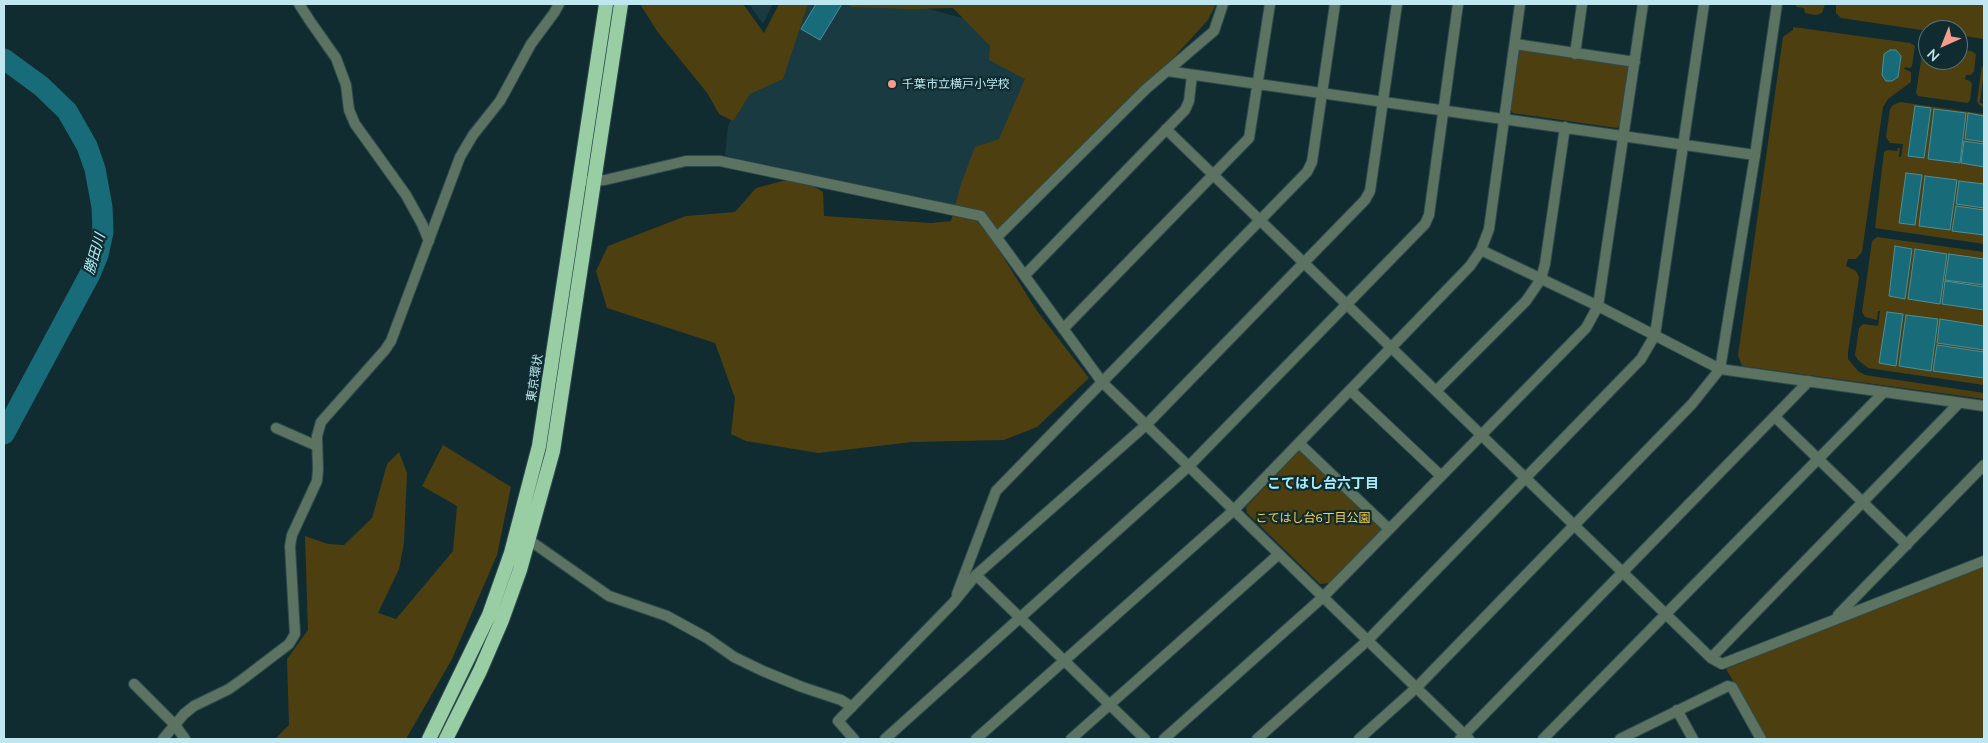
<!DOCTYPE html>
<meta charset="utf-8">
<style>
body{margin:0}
#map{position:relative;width:1988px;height:743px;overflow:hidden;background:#102c31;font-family:Mulish,sans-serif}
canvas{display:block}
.frame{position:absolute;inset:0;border:5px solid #bee7ef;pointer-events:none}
.north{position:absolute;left:1918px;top:20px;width:50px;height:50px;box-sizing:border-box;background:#102c31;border:1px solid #56777d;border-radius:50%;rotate:224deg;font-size:14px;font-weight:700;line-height:20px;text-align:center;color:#bee7ef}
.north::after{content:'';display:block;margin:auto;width:18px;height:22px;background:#f59d8d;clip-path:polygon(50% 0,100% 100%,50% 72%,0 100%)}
</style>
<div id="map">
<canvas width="1988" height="743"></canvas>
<div class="frame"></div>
<div class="north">N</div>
</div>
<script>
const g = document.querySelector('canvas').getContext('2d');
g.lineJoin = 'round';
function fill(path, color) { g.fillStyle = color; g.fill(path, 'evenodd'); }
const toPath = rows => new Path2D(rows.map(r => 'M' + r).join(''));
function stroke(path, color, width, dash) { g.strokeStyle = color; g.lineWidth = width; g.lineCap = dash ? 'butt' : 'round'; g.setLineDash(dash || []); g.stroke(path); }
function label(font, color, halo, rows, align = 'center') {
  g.font = font + ' Mulish,"Noto Sans JP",sans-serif'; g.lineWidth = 4.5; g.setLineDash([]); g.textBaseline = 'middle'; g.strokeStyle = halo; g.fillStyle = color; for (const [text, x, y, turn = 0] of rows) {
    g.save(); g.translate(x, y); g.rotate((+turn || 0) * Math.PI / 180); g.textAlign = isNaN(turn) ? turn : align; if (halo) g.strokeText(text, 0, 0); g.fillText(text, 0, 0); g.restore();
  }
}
const built = toPath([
 [749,4,773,4,763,24],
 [790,4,912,4,1051,43,987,212,725,156,728,126]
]);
const green = toPath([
 [640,4,743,4,764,33,779,4,808,4,783,79,750,94,733,121,719,114,708,94,657,31],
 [845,4,1216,4,1208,20,1167,65,990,236,1037,311,1089,378,1037,427,1004,440,912,442,818,453,746,441,731,434,735,398,715,343,607,308,596,271,608,246,686,216,735,212,756,188,798,177,823,192,824,216,931,223,951,221,961,184,975,147,999,139,1025,79,989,60,990,46,953,8,912,9,852,7],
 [1795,4,1825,4,1822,13,1816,15,1805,13,1804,8,1797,7],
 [1836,4,1984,4,1984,39,1958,35,1958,30,1928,31,1841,18,1836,13],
 [1793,27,1910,43,1915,46,1912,66,1910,68,1905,67,1904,69,1911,72,1911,82,1888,99,1883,107,1862,252,1856,259,1848,259,1846,266,1856,271,1859,277,1848,352,1848,359,1858,371,1865,375,1984,393,1984,399,1742,366,1738,355,1783,37,1793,30],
 [1925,45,1928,45,1928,60,1958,60,1958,49,1971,51,1976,54,1974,71,1971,75,1966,75,1965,79,1970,81,1972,84,1970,100,1968,103,1918,96,1916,93,1923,48],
 [1523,47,1625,62,1630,69,1622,123,1617,128,1513,113,1510,109,1519,51],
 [1982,65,1984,72,1980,103,1984,104,1984,107,1979,105,1977,101],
 [1900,102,1984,114,1984,244,1875,228,1884,152,1887,150,1897,151,1898,148,1900,148,1899,157,1901,157,1903,144,1890,143,1886,137,1890,109,1893,105],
 [1877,237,1984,252,1984,385,1868,368,1858,360,1855,355,1859,328,1863,324,1878,326,1880,311,1878,311,1877,320,1865,317,1862,312,1872,241],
 [443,445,511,487,497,555,452,659,406,739,275,739,289,725,287,659,308,630,305,536,328,544,344,545,372,518,387,464,399,452,407,473,404,543,399,569,378,613,396,619,453,551,457,506,422,486],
 [1298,451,1304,451,1380,523,1381,530,1330,583,1320,584,1247,513,1246,507],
 [1984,565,1984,739,1767,739,1726,669,1868,610]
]);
const water = toPath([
 [816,4,842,4,820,40,801,29,816,4],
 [1890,50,1896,50,1901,56,1898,77,1892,81,1886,81,1882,75,1884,54,1890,50],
 [1915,106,1931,108,1924,158,1908,156,1915,106],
 [1934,109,1966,113,1960,163,1928,159,1934,109],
 [1968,113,1984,116,1984,142,1965,139,1968,113],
 [1964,141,1984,144,1984,167,1961,163,1964,141],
 [1906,173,1922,175,1915,225,1899,223,1906,173],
 [1925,176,1957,180,1950,230,1919,226,1925,176],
 [1959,181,1984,184,1984,208,1956,204,1959,181],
 [1956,206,1984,210,1984,235,1952,231,1956,206],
 [1895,246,1912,249,1905,299,1889,296,1895,246],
 [1915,249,1947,254,1940,304,1908,299,1915,249],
 [1949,254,1984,259,1984,285,1945,280,1949,254],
 [1945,281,1984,287,1984,310,1942,304,1945,281],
 [1887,312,1903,314,1896,366,1879,363,1887,312],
 [1906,315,1938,319,1931,371,1899,366,1906,315],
 [1940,319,1984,326,1984,350,1937,343,1940,319],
 [1937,345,1984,352,1984,378,1933,371,1937,345]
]);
const river = toPath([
 [4,59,41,86,67,111,87,146,95,169,102,207,103,232,98,255,90,274,4,434]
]);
const minor = toPath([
 [299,4,310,21,336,58,346,85,349,110,355,124,406,195,422,224,429,241],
 [1515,44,1635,62],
 [1575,54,1582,4],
 [1167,71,1755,155],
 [1166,129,1711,658,1722,664,1984,561],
 [579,181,605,180,686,161,720,161,981,216,1102,382,1469,739],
 [997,237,1146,89,1214,31,1223,4],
 [1481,250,1598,306,1720,369],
 [1025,275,1185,110,1189,101,1192,75],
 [1063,329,1249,138,1270,4],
 [1350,390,1440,475],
 [1436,391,1526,301,1541,279,1545,264,1565,127],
 [1775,417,1907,545],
 [276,428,317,446],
 [1299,443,1389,529],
 [529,540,609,596,667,616,707,638,734,657,763,671,802,687,841,700,852,707],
 [976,575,1145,739],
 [957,594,996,491,1307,172,1312,162,1335,4],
 [1838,615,1984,465],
 [1711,658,1959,403],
 [134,684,175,725,185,739],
 [1677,710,1693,739],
 [163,739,184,714,194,706,229,689,243,679,289,644,295,634,290,546,292,535,317,481,318,470,317,436,321,422,385,350,391,341,460,157,473,135,500,101,531,44,554,13,559,4],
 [854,739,838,721,953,603,976,575,1146,425,1365,200,1370,191,1397,4],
 [885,739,1189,466,1425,224,1429,215,1458,4],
 [976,739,1234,510,1470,266,1481,250,1489,229,1520,4],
 [1071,739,1279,554],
 [1164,739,1323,597,1586,328,1598,306,1643,4],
 [1257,739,1368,640,1641,359,1655,335,1704,4],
 [1460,739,1809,381],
 [1543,739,1884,392],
 [1620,739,1728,686,1732,687,1761,739]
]);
const tertiary = toPath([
 [1720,369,1984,406],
 [1359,739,1416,688,1692,404,1720,369,1755,155,1777,4]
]);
const trunk = toPath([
 [429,739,489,615,511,553,539,446,606,4],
 [446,739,480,671,502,620,520,570,553,451,621,4]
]);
const markers = [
 [892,84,5,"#f59d8d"]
];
const poiNames = [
 ["千葉市立横戸小学校",902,84]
];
const streetNames = [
 ["東京環状",535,378,-81]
];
const parkNames = [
 ["こてはし台6丁目公園",1313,518]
];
const waterNames = [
 ["勝田川",95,254,-74]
];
const neighbourhoodNames = [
 ["こてはし台六丁目",1323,484]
];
fill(built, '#193a40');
fill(green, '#4e3f11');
fill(water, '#186b78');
stroke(water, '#4a909c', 1);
stroke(river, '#186b78', 21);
stroke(minor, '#2c4a4f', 12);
stroke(tertiary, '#2c4a4f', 12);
stroke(trunk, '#2c4a4f', 16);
stroke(minor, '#5c7361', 10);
stroke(tertiary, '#5c7361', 10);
stroke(trunk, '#99cea4', 14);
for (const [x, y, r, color] of markers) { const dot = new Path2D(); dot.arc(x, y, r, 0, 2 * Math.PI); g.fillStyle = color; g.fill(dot); stroke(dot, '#102c31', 2); }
label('12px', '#bee7ef', '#102c31', poiNames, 'left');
label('12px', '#bee7ef', '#102c31', streetNames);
label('12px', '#fed143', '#102c31', parkNames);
label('italic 14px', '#b1eefa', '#102c31', waterNames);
label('bold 14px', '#a8edfa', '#102c31', neighbourhoodNames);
</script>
